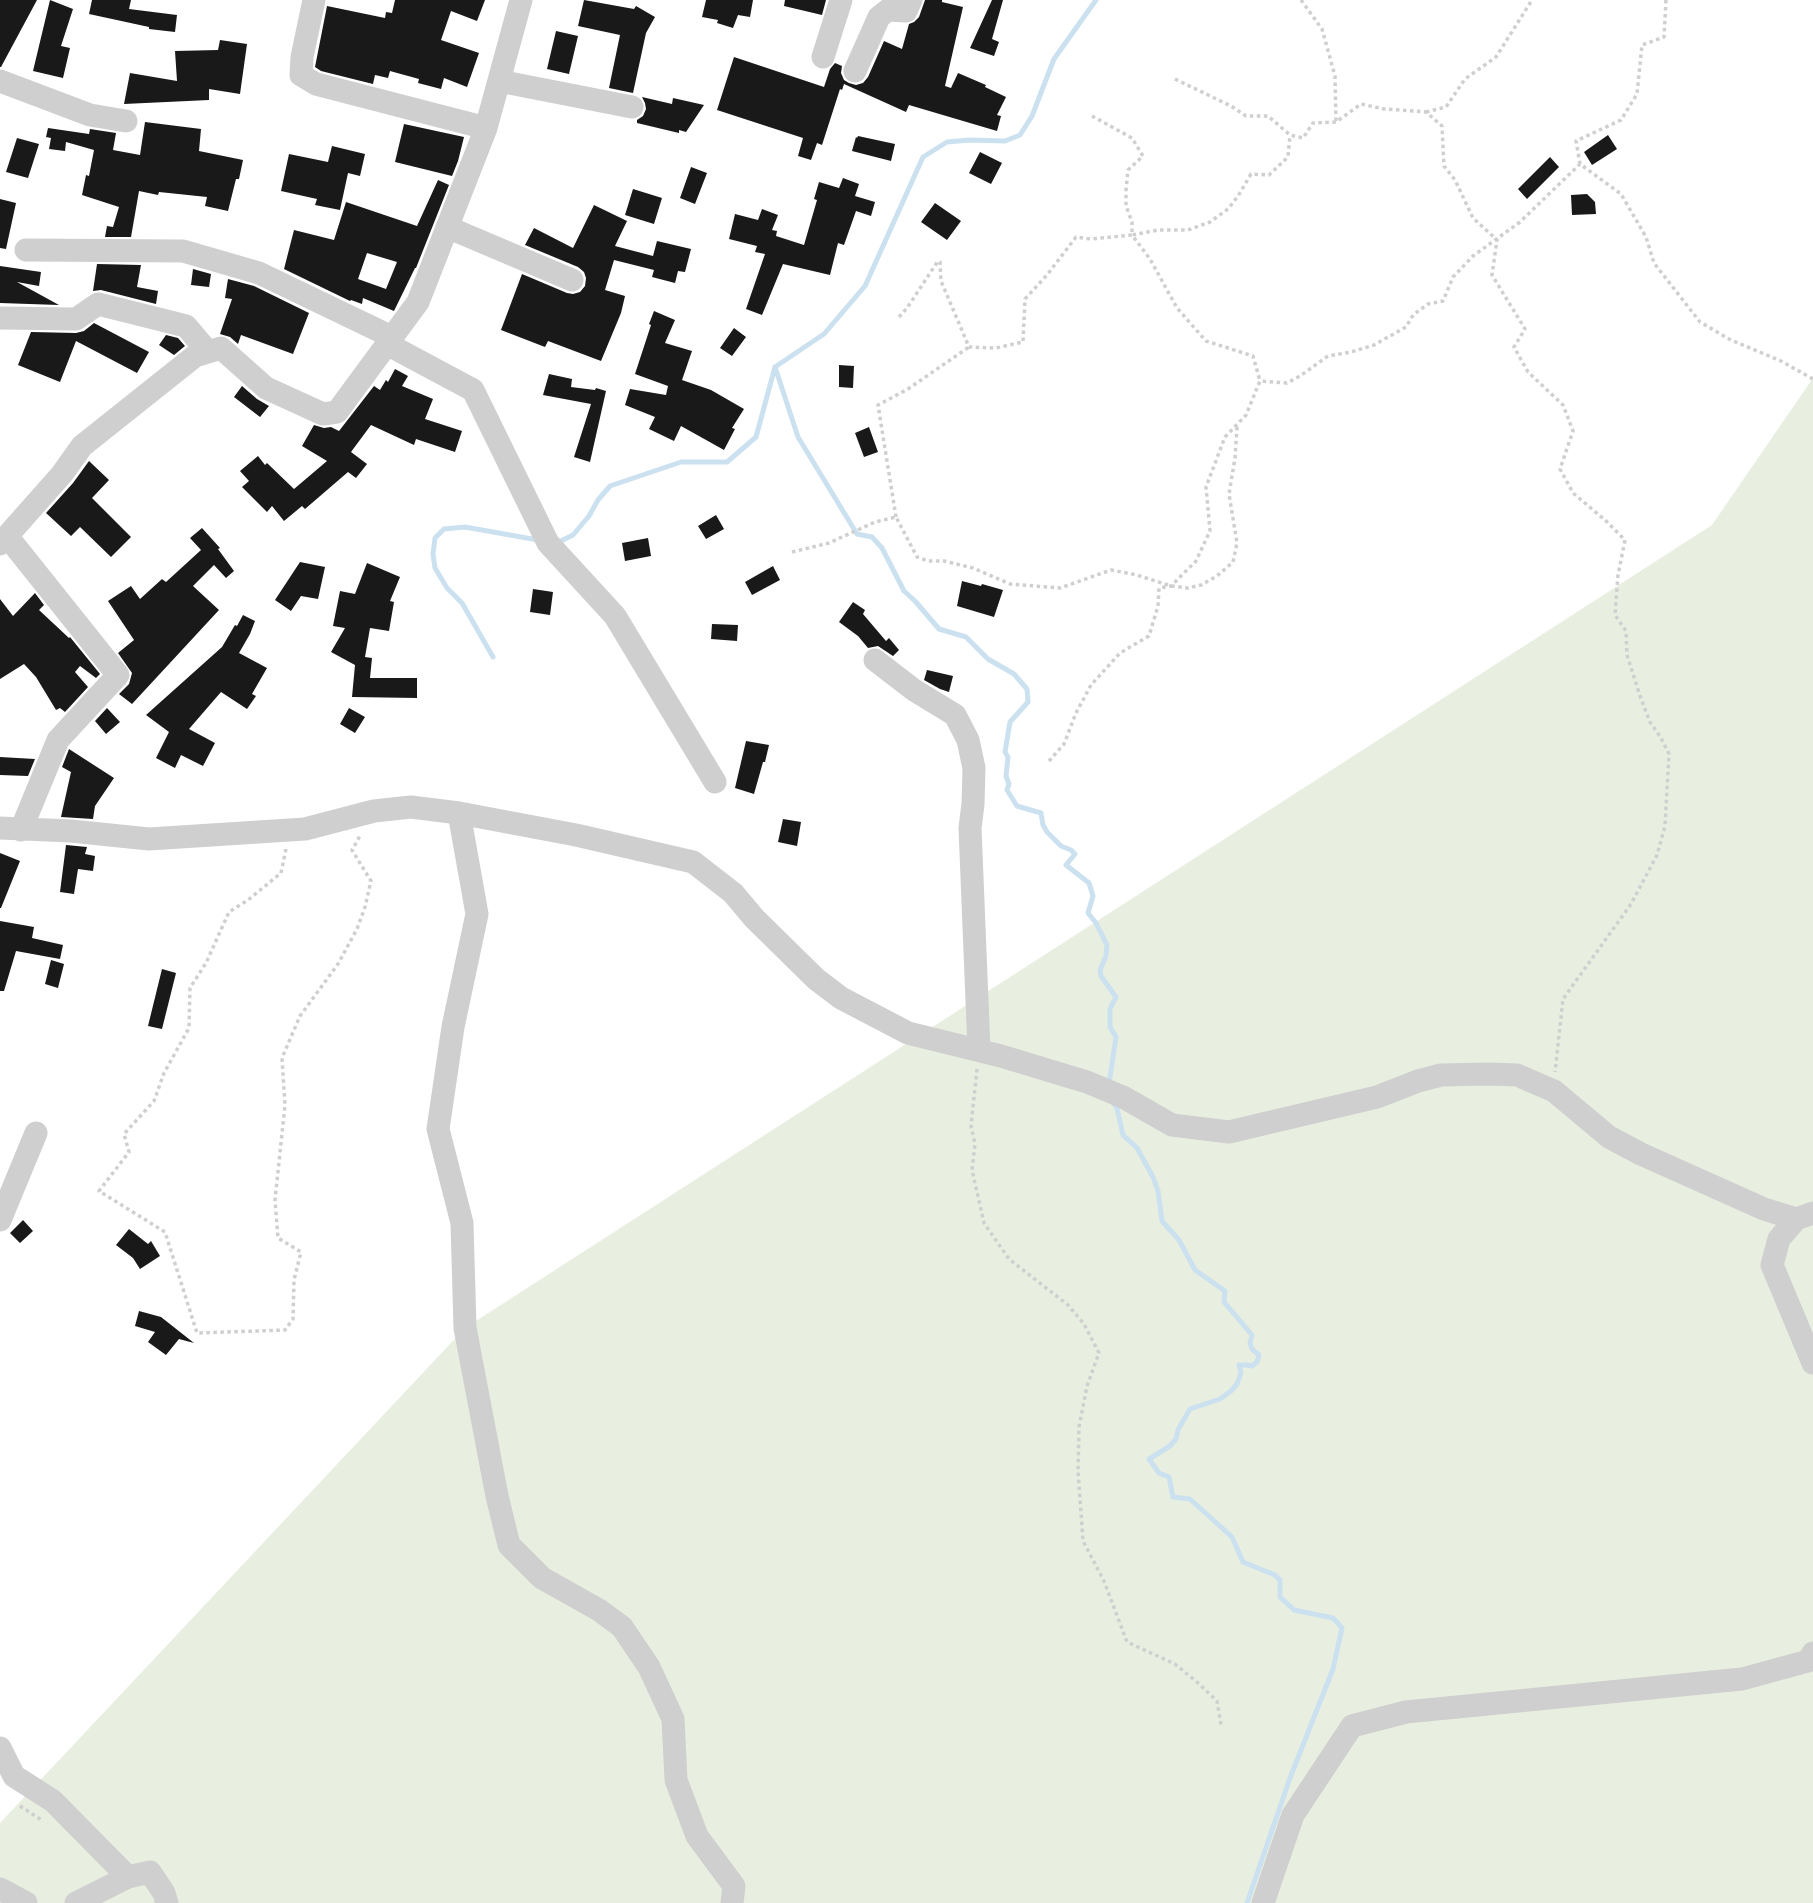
<!DOCTYPE html>
<style>
body{margin:0}
canvas{display:block;background:#fff}
</style>
<canvas width="1813" height="1903"></canvas>
<script>
const g = document.querySelector('canvas').getContext('2d');
g.lineJoin = 'round';
function fill(path, color) { g.fillStyle = color; g.fill(path, 'evenodd'); }
const toPath = rows => new Path2D(rows.map(r => 'M' + r).join(''));
function stroke(path, color, width, dash) { g.strokeStyle = color; g.lineWidth = width; g.lineCap = dash ? 'butt' : 'round'; g.setLineDash(dash || []); g.stroke(path); }
const green = toPath([
 [1813,378,1813,1903,0,1903,0,1823,465,1328,1712,525]
]);
const stream = toPath([
 [775,367,798,437,857,534,872,537,882,548,904,591,915,601,939,629,966,637,988,659,1014,674,1027,689,1028,702,1010,722,1005,752,1008,757,1006,776,1009,784,1007,790,1017,806,1041,813,1043,825,1047,832,1061,846,1071,850,1075,854,1066,865,1089,883,1093,896,1088,913,1096,923,1107,945,1106,956,1100,970,1101,976,1116,997,1110,1009,1110,1027,1116,1037,1109,1084],
 [557,543,573,535,589,516,598,500,610,486,681,462,727,462,756,437,775,367,824,334,865,286,923,157,947,142,970,140,1005,141,1020,135,1032,116,1054,59,1096,0],
 [493,657,462,603,447,588,435,568,433,554,435,538,444,529,465,527,538,540],
 [1113,1103,1117,1108,1123,1135,1137,1148,1153,1177,1158,1191,1162,1221,1179,1240,1195,1270,1225,1291,1224,1302,1252,1335,1250,1343,1252,1349,1259,1355,1257,1362,1252,1366,1247,1365,1239,1365,1241,1373,1237,1384,1231,1391,1220,1399,1190,1409,1178,1430,1176,1439,1170,1446,1149,1459,1159,1473,1169,1477,1173,1497,1190,1499,1232,1537,1243,1562,1275,1575,1280,1580,1280,1597,1294,1610,1333,1618,1342,1628,1333,1669,1290,1778,1247,1903]
]);
const building = toPath([
 [0,0,37,0,1,67,0,67],
 [50,0,73,9,61,46,70,48,63,78,33,71],
 [92,0,131,0,129,9,177,15,175,32,149,29,149,27,89,14],
 [395,0,485,0,477,21,451,11,441,40,479,53,467,87,444,78,441,89,418,83,419,79,390,71,388,78,375,75,373,84,321,71,315,67,327,6,385,18,386,12,392,13],
 [584,0,634,9,636,6,655,17,646,33,633,93,609,88,620,35,578,26],
 [706,0,753,0,750,17,738,15,733,28,717,23,718,20,702,17],
 [785,0,826,0,822,15,784,6],
 [925,0,942,0,942,2,963,7,945,86,951,88,958,73,986,85,985,87,1006,97,997,115,1001,116,997,131,909,105,906,112,844,84,842,90,840,89,822,145,817,143,811,160,798,156,803,138,717,110,734,57,824,87,830,69,835,63,842,66,841,73,844,80,849,83,856,85,863,83,868,77,884,41,902,49,909,24,914,22,919,17],
 [992,0,1003,0,992,39,999,42,994,56,970,48],
 [556,31,578,36,569,74,547,69],
 [220,40,247,44,240,94,209,89,209,100,124,104,130,73,177,81,175,51,218,50],
 [642,97,672,104,673,98,704,105,686,132,679,130,679,133,637,123,637,120,643,116,646,109,645,103],
 [145,122,201,129,199,151,243,160,239,179,236,179,228,211,205,206,207,197,159,192,158,195,139,191,131,237,105,237,107,226,113,227,119,207,82,195,86,175,89,176,94,150,66,142,65,151,49,149,51,138,46,137,48,128,89,134,90,129,116,133,113,150,140,155],
 [404,124,464,137,458,161,452,176,395,162],
 [1608,135,1617,149,1592,165,1584,152],
 [858,136,895,144,891,161,852,151,856,137,857,138],
 [17,138,39,144,28,178,6,172],
 [332,146,365,154,360,176,348,173,340,210,315,205,317,199,281,191,289,154,328,162],
 [980,152,1002,163,991,184,969,173],
 [1550,157,1559,167,1527,199,1518,189],
 [691,167,707,173,695,204,680,198],
 [843,178,859,184,855,196,875,202,871,216,856,211,844,245,838,243,830,275,783,264,762,315,746,309,765,254,755,252,757,246,729,239,735,214,758,220,762,209,778,215,772,230,777,231,776,236,804,245,817,200,814,199,819,182,839,188],
 [438,180,449,185,416,268,415,268,394,311,363,298,362,304,351,300,350,301,284,269,294,230,334,240,346,202,417,226],
 [367,253,397,262,386,289,358,279],
 [633,189,662,198,654,224,625,215],
 [1587,194,1595,202,1596,214,1572,215,1571,195],
 [0,199,16,203,6,249,0,248],
 [935,203,961,221,947,240,921,222],
 [594,205,627,221,615,246,653,256,657,241,691,249,685,272,678,271,675,283,652,277,654,270,614,260,605,290,625,296,621,313,601,361,548,341,545,347,501,330,522,274,567,293,573,294,580,292,585,286,586,278,584,272,578,267,525,245,534,228,573,248],
 [97,264,141,265,137,287,158,291,156,304,101,290,93,291],
 [0,266,41,272,39,286,17,282,59,305,0,303],
 [193,269,211,274,209,287,191,285],
 [228,279,254,286,309,313,293,354,241,335,238,344,230,337,220,334,232,299,225,298],
 [654,311,675,320,665,343,692,351,682,380,711,390,744,409,732,428,735,429,724,450,681,426,674,441,649,429,655,417,625,405,630,389,666,395,668,386,635,374,651,325,649,324],
 [94,323,149,352,137,373,76,341,60,382,18,365,31,332,76,333,84,331],
 [734,328,746,337,732,356,720,348],
 [166,335,178,338,185,346,174,355,159,345],
 [839,365,854,366,853,388,839,387],
 [395,369,408,376,402,386,433,399,425,419,462,431,455,452,416,439,414,445,371,425,351,452,367,464,356,478,348,472,305,509,302,506,284,521,272,506,267,512,242,487,249,481,240,471,258,456,265,465,267,463,294,489,327,461,302,446,314,425,324,428,331,427,339,431,374,386,380,390,386,380,388,382],
 [549,374,572,379,571,387,595,390,596,388,606,391,590,462,574,457,591,404,543,395],
 [242,386,257,399,269,406,260,417,234,397],
 [869,427,878,452,864,457,855,433],
 [89,461,109,480,92,498,131,537,111,557,80,527,71,536,46,513,73,483],
 [716,515,724,529,706,539,698,526],
 [202,528,220,548,218,549,234,571,226,578,214,565,193,586,219,610,132,704,119,694,129,684,132,673,118,653,134,640,108,601,131,586,140,599,162,579,166,582,201,550,190,538],
 [648,538,651,556,625,561,622,543],
 [300,562,325,567,318,599,301,596,291,611,275,600],
 [367,563,400,577,390,601,394,602,389,631,370,628,365,657,372,658,370,678,417,678,417,698,352,697,355,665,331,652,345,628,333,626,340,591,355,594],
 [773,566,780,580,752,595,745,582],
 [962,581,981,586,982,584,1003,590,994,617,957,606],
 [533,589,553,592,550,615,530,612],
 [35,593,44,605,39,610,69,638,70,637,100,674,96,678,80,666,75,672,88,687,65,712,60,708,56,710,36,677,24,664,0,679,0,599,13,616],
 [853,602,865,610,863,614,886,641,889,638,899,650,893,656,878,646,868,648,858,636,839,622],
 [243,615,255,621,250,634,239,653,267,668,252,694,256,696,247,709,221,692,189,729,215,743,203,766,181,755,175,768,156,758,169,732,146,715,222,647,235,625,237,626],
 [712,624,738,625,737,641,711,639],
 [927,670,953,676,949,692,940,689,924,680],
 [107,708,120,722,106,734,95,721],
 [349,708,365,717,355,733,340,724],
 [746,741,769,745,765,762,763,762,754,794,735,788],
 [69,749,114,778,95,806,93,819,61,817,71,772,62,767],
 [0,757,35,759,28,776,0,775],
 [783,819,801,822,797,846,778,842],
 [66,845,87,847,85,854,95,856,93,871,78,869,74,894,60,892],
 [0,853,20,861,1,908,0,908],
 [0,921,34,927,32,938,63,945,60,959,16,951,4,991,0,991],
 [51,960,64,964,58,988,45,984],
 [162,969,176,973,162,1029,148,1026],
 [23,1220,33,1231,20,1243,10,1233],
 [129,1229,148,1244,151,1241,160,1256,140,1269,133,1258,116,1245],
 [139,1311,161,1317,194,1343,179,1339,166,1355,148,1342,155,1332,135,1326]
]);
const path = toPath([
 [1301,0,1322,29,1335,76,1336,122],
 [1666,0,1664,37,1642,45,1637,94,1621,120,1576,141,1580,164,1621,194,1646,237,1654,263,1700,322,1731,340,1781,361,1813,379],
 [1175,79,1231,106,1246,116,1268,116,1290,135,1303,138,1313,123,1336,122,1361,104,1384,109,1426,112,1442,126,1444,166,1455,180,1473,218,1497,240,1492,275,1525,329,1514,347,1528,372,1563,405,1573,431,1560,469,1573,493,1605,520,1625,540,1618,575,1615,615,1626,631,1627,655,1640,696,1650,722,1661,738,1669,754,1665,826,1657,855,1631,904,1563,999,1555,1072],
 [1426,112,1446,107,1465,79,1496,57,1532,0],
 [1092,116,1132,138,1143,156,1128,170,1126,190,1126,206,1132,222,1132,235,1158,230,1188,230,1210,222,1228,209,1238,196,1251,174,1269,175,1288,157,1290,135],
 [899,317,907,308,938,261,940,262,941,281,969,347,996,348,1023,342,1025,299,1047,275,1076,237,1091,239,1132,235,1150,259,1177,308,1206,341,1253,356,1260,381],
 [896,517,878,405,908,389,969,347],
 [792,552,829,543,875,522,896,517,917,557,928,561,944,561,973,568,1010,584,1060,588,1111,570,1137,575,1171,586,1188,588,1201,585,1217,576,1233,562,1237,543,1229,494,1235,458,1237,427],
 [1049,761,1064,744,1076,713,1091,685,1120,653,1149,636,1158,606,1159,588,1171,586,1196,561,1210,531,1206,487,1225,437,1246,415,1260,381,1287,383,1300,376,1328,356,1351,352,1374,345,1406,327,1413,315,1428,304,1443,301,1453,277,1473,256,1520,222,1580,164],
 [286,849,281,873,248,900,229,912,206,963,190,988,189,1028,164,1073,154,1101,124,1134,129,1152,99,1191,165,1232,197,1333,285,1330,293,1319,294,1280,301,1252,278,1238,275,1200,285,1105,282,1058,300,1016,338,964,357,929,365,907,371,881,352,850,361,834],
 [977,1069,971,1126,975,1144,972,1170,984,1223,1009,1259,1068,1305,1084,1324,1099,1353,1087,1386,1079,1427,1078,1471,1083,1541,1104,1581,1127,1642,1175,1664,1198,1683,1217,1701,1221,1725],
 [20,1806,43,1821]
]);
const minor = toPath([
 [314,0,302,57,301,75,316,84,486,128],
 [823,57,841,0],
 [855,71,879,17,888,10,906,11,911,0],
 [0,81,90,115,126,121],
 [499,81,632,107],
 [447,227,572,280],
 [26,250,183,251,259,273,392,337],
 [0,318,76,319,98,304,186,326,208,352],
 [387,344,473,390,548,543,615,616,715,782],
 [7,536,118,675,58,740,21,830],
 [0,544,62,474,82,446,195,356,221,348,266,388,323,414,337,412,418,302,486,128,521,0],
 [875,660,914,690,955,715,968,740,974,768,973,804,970,828,979,1050],
 [0,828,71,831,149,839,305,829,374,811,411,807,459,813],
 [1796,1219,1779,1239,1772,1265,1813,1363],
 [0,1220,36,1133],
 [0,1748,14,1776,53,1801,128,1877],
 [0,1889,26,1903],
 [76,1903,128,1877,150,1872,164,1893,167,1903],
 [732,1903,734,1886,697,1836,676,1780,673,1719,649,1667,622,1627,599,1610,542,1578,509,1545,497,1496,465,1328,462,1223,438,1129,453,1027,477,914,459,813,576,835,693,862,733,893,754,918,816,979,841,998,908,1033,1001,1056,1087,1082,1123,1097,1172,1125,1229,1132,1377,1097,1418,1081,1441,1075,1489,1074,1517,1075,1554,1091,1609,1137,1641,1154,1764,1209,1796,1219,1813,1213],
 [1263,1903,1293,1815,1352,1726,1406,1712,1742,1679,1808,1661,1813,1653]
]);
fill(green, '#e8efe0');
stroke(stream, '#cbe1f0', 5);
fill(building, '#191919');
stroke(path, '#cfcfcf', 3.5, [3.5, 3.5]);
stroke(minor, '#cfcfcf', 23);
</script>
